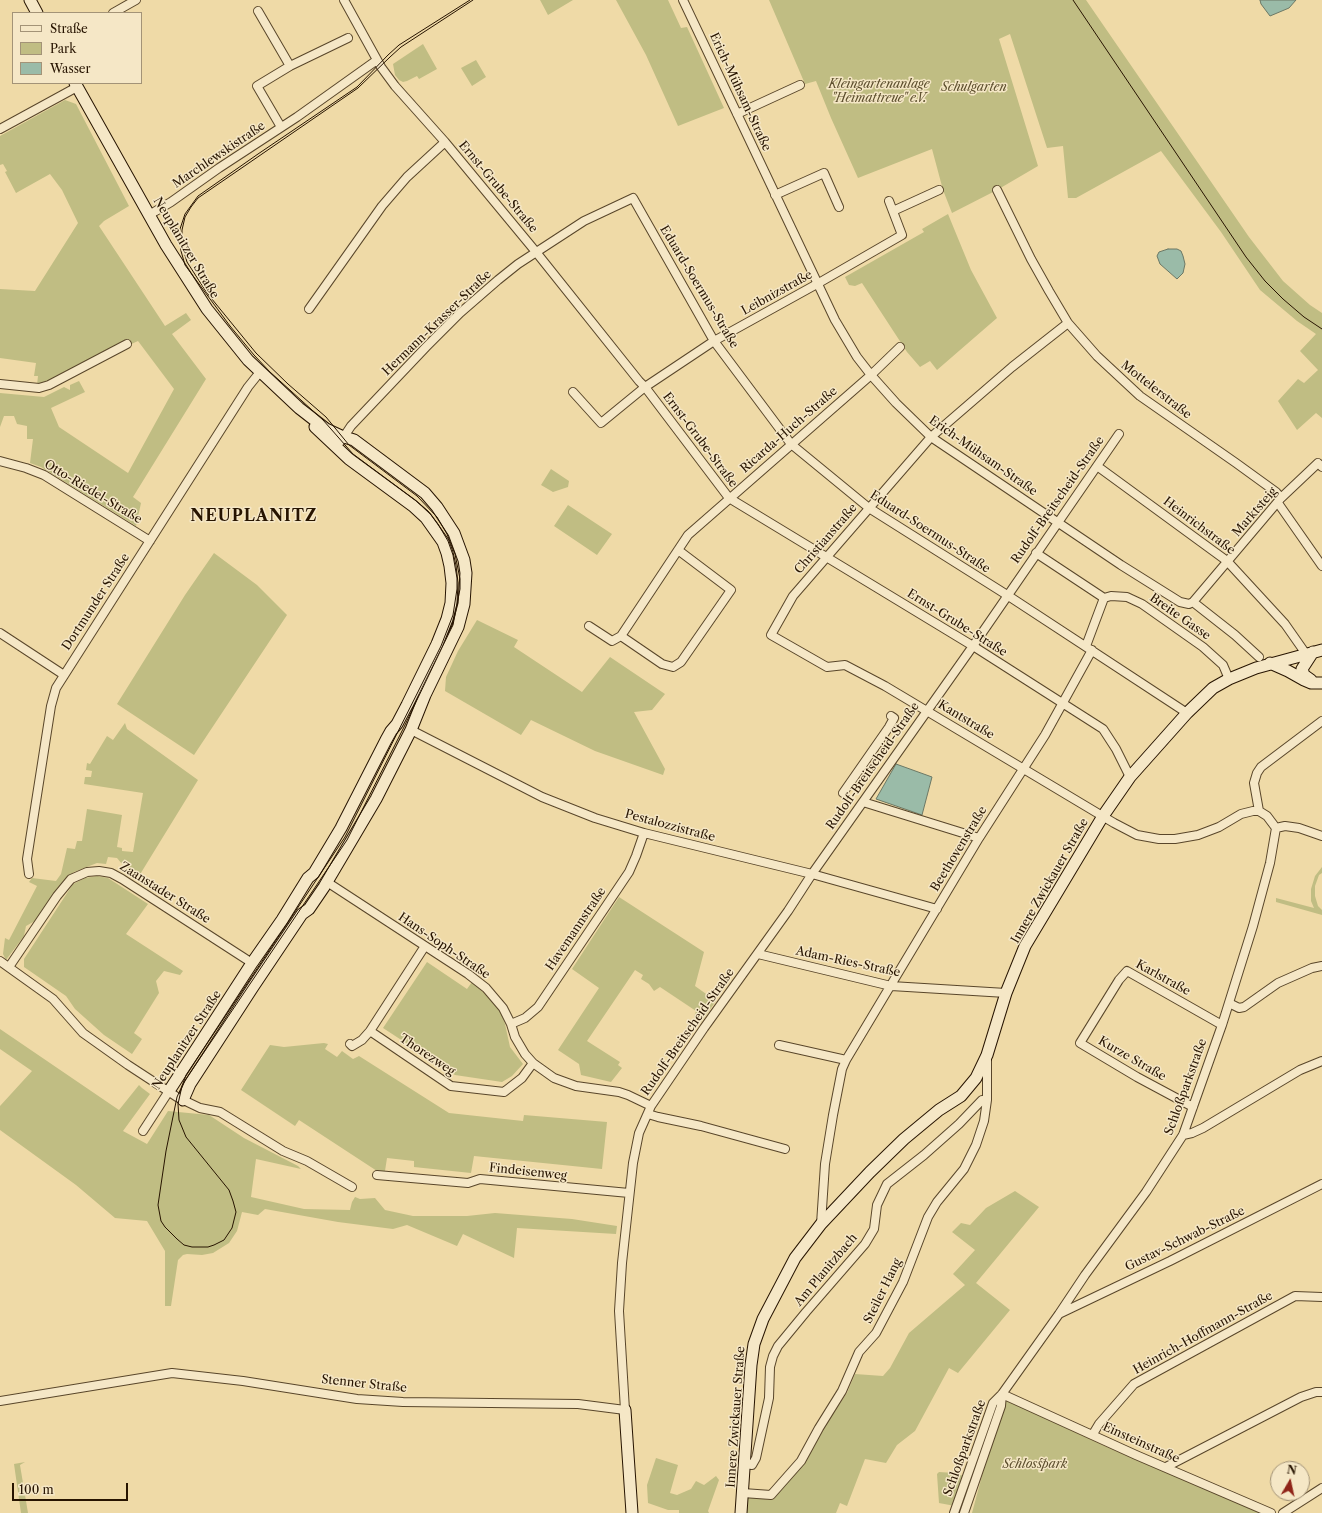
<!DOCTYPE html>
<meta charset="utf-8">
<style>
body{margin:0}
#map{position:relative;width:1322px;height:1513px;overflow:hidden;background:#efdaa7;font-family:"Libre Caslon Text",serif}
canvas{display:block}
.legend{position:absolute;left:12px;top:12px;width:130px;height:72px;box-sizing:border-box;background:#f5e7c6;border:1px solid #a39377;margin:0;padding:5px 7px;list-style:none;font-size:12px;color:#271400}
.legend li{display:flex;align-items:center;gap:8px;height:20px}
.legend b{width:20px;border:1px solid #a39377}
.north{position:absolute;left:1270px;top:1461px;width:40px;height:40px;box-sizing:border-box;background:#f5e7c6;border:1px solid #a39377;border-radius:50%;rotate:9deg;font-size:11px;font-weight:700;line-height:16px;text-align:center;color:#271400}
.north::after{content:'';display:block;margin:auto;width:14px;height:18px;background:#8f2418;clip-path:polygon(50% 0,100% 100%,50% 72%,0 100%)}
.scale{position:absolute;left:12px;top:1483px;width:116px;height:18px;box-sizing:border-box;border:2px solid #271400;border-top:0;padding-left:5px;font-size:12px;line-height:14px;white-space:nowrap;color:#271400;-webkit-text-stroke:3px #f5e7c6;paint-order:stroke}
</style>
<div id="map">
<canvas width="1322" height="1513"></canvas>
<ul class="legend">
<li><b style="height:5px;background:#f5e7c6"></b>Straße</li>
<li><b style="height:11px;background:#c0bd83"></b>Park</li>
<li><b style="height:11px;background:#9abba8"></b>Wasser</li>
</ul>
<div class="north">N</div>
<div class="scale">100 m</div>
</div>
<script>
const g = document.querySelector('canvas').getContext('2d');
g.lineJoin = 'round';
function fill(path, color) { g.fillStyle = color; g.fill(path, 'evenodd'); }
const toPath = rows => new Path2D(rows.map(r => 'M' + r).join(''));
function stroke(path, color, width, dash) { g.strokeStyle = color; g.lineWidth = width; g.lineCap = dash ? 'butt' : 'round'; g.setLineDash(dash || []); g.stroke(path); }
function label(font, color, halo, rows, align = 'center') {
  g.font = font + ' "Libre Caslon Text",serif'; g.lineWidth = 3; g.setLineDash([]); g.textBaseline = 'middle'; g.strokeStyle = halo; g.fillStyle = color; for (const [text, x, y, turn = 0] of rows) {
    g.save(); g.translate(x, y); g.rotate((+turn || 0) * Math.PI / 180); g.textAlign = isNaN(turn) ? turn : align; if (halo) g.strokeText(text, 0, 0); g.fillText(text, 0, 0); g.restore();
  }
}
const green = toPath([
 [540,0,573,0,548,15],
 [616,0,668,0,681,28,687,27,724,108,678,126,646,55],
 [769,0,1086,0,1249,237,1283,281,1310,305,1322,313,1322,418,1316,413,1297,430,1278,401,1298,379,1304,383,1318,370,1300,351,1316,334,1297,321,1260,290,1221,232,1161,151,1076,198,1068,198,1063,146,1047,148,1010,34,999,39,1038,166,997,190,952,213,943,190,932,149,858,178,831,118,816,81,805,84],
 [423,44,437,69,419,79,417,76,407,81,403,82,399,80,395,75,393,64],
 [476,60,486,77,472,86,461,68],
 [65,100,76,104,129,206,104,221,99,226,165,326,186,313,191,320,172,334,206,379,133,497,141,503,136,526,41,467,30,463,33,439,27,439,27,426,17,424,14,416,4,416,0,427,0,393,44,397,64,387,70,390,70,385,79,381,85,392,51,408,59,427,128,473,174,389,138,341,47,383,37,385,38,376,34,376,36,363,0,358,0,289,35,291,78,223,62,190,50,174,16,193,5,172,7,171,3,164,0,165,0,136],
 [948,214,971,270,997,318,937,370,930,361,920,367,907,352,862,283,855,286,849,285,845,277,924,232,922,229],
 [551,469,569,481,568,487,553,492,541,485],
 [568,505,612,534,597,555,554,526],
 [214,553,257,585,287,615,194,755,117,704,185,595],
 [477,620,518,640,514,647,582,692,610,657,665,694,652,710,634,712,665,769,663,775,595,751,531,720,521,735,445,691,446,677,458,651],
 [125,723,127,729,198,780,139,876,122,864,117,858,108,857,106,864,97,863,74,872,59,886,35,921,26,926,24,936,6,960,3,954,5,938,9,940,37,886,29,882,32,878,56,881,61,874,67,848,75,849,77,841,82,841,87,809,122,815,117,847,122,848,122,851,133,852,143,793,84,784,85,777,91,777,92,771,86,770,87,763,90,764,107,736,113,740],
 [1322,867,1322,873,1319,875,1315,886,1315,896,1318,906,1322,910,1322,915,1276,902,1276,898,1314,908,1311,901,1311,889,1315,876],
 [97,876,108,878,148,904,126,934,183,971,180,975,164,971,156,981,159,993,134,1033,142,1039,132,1054,104,1035,75,1009,66,996,24,967,24,959,73,884,85,878],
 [619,897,704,952,695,986,716,1001,701,1022,694,1017,696,1011,660,987,654,991,649,984,641,979,643,975,635,970,587,1041,620,1062,618,1065,622,1068,611,1082,581,1075,579,1064,558,1050,599,988,572,969],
 [427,962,467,989,472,982,491,999,500,1010,505,1024,510,1047,523,1064,512,1076,502,1082,455,1075,383,1028],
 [0,1029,119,1110,139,1085,142,1088,150,1094,123,1131,147,1144,168,1111,209,1115,244,1138,298,1166,301,1169,256,1159,251,1197,304,1209,350,1210,352,1202,355,1197,360,1199,375,1198,385,1210,413,1216,467,1216,495,1213,572,1219,617,1226,616,1234,517,1228,514,1258,463,1234,457,1246,407,1225,393,1229,338,1222,265,1209,258,1215,242,1212,237,1231,229,1243,213,1253,202,1255,187,1254,183,1255,178,1260,171,1306,165,1306,165,1251,147,1221,115,1218,76,1185,0,1130,0,1106,32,1071,0,1049],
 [324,1043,328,1044,325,1049,337,1057,342,1051,353,1059,359,1056,449,1113,523,1121,524,1115,607,1122,602,1169,474,1156,471,1173,414,1167,414,1161,387,1158,385,1171,377,1171,299,1120,295,1126,241,1090,270,1045,284,1047],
 [1015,1191,1039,1207,976,1283,1010,1310,958,1373,949,1368,915,1431,897,1445,886,1463,865,1459,847,1506,840,1503,836,1513,746,1513,748,1496,770,1500,775,1495,801,1462,847,1393,855,1374,883,1376,890,1368,909,1333,965,1285,953,1274,975,1250,952,1232,961,1223,970,1225,986,1208],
 [1006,1400,1107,1447,1260,1513,972,1513,987,1457],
 [656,1458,678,1465,670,1493,677,1495,691,1489,696,1481,704,1485,716,1476,719,1480,708,1511,709,1513,679,1513,679,1510,668,1510,648,1503,647,1485],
 [25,1462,20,1465,28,1513,21,1513,14,1464],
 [939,1472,955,1473,964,1476,955,1506,939,1503,937,1474]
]);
const water = toPath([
 [1260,0,1296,0,1289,8,1270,16,1261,4,1260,0],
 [1168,249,1177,249,1181,251,1183,256,1185,264,1183,273,1177,279,1160,264,1157,256,1159,252,1168,249],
 [896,764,932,777,922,815,876,799,896,764]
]);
const street = toPath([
 [344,0,381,67,395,86,445,142,536,252,639,381,645,387,729,498,973,646,1103,729,1116,749,1130,777],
 [683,0,835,320,857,357,871,375,896,403,931,437,1121,565,1180,602,1189,604,1193,602,1235,635,1259,657],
 [258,11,290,66],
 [113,13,136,0],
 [737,114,800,85],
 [281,127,257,86,290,66,348,38],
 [0,129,77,87],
 [997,190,1031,259,1049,291,1068,323,1097,356,1140,396,1236,463,1276,492,1281,498],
 [775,195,824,173,839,207],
 [893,211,939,190],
 [149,215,171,202,219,168,297,117,377,60],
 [309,309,382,206,407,177,445,142],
 [0,384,39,388,49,385,127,344],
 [573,392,601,423,645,387,714,341,817,284,902,235,889,201],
 [341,441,351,426,426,347,460,313,498,280,518,264,584,221,633,198,714,341,791,444,869,508,1007,595,1187,713],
 [0,461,26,468,44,475,150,541],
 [1097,466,1227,561,1285,624,1306,654],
 [1278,503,1322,566],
 [1036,553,1104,598,1111,596,1127,597,1142,604,1203,647,1223,665,1229,679],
 [1193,602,1281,498,1318,463,1322,467],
 [589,626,612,641,621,636,688,535,871,375,900,347],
 [0,633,64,675],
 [621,636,662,664,673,667,681,662,731,590,678,550],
 [1086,646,1104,598],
 [411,730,542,797,595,818,644,833,812,874,937,909],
 [843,793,889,727,894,718,891,716],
 [863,802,979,838],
 [1259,811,1254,783,1257,773,1261,767,1322,721],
 [1276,828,1285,826,1299,828,1322,836],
 [29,874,27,859,51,706,56,688,248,387,260,372],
 [327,882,468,974,486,988,503,1008,511,1024,515,1037,525,1054,533,1063,554,1078,576,1086,619,1092,628,1095,651,1106],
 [758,954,891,986,1006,993],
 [0,961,53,999,83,1033,128,1065,177,1097,200,1108,220,1112,283,1151,307,1161,352,1187],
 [9,967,57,896,71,879,87,872,99,871,111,873,122,879,252,963],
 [1229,1003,1239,1008,1244,1007,1278,983,1312,968,1322,966],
 [511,1024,525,1018,538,1007,629,872,636,856,644,833],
 [370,1031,451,1086,504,1092,522,1078,533,1063],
 [350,1044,352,1046,362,1040,370,1031,425,946],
 [779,1045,846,1060],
 [1193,1107,1137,1077,1080,1043,1119,980,1127,971,1222,1025],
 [648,1114,658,1117,701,1126,785,1149],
 [143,1131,169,1091],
 [1183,1135,1192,1133,1203,1128,1300,1070,1322,1061],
 [377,1175,468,1183,480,1179,629,1193],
 [821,1224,825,1164,833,1115,842,1069,846,1060,979,838,1045,735,1092,650],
 [1059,1314,1170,1261,1322,1184],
 [1002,1394,1136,1455,1271,1513],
 [0,1401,172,1373,243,1381,357,1399,403,1402,578,1404,625,1410,619,1311,622,1263,633,1163,639,1133,651,1106,704,1028,788,911,812,874,973,646,1119,434],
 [1093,1434,1099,1424,1134,1384,1295,1296,1322,1297],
 [745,1464,752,1465,756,1458,769,1398,770,1367,773,1356,778,1346,806,1312,865,1244,874,1229,877,1205,887,1184,924,1155,959,1124,982,1100,987,1100],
 [1166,1467,1301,1397,1316,1392,1322,1392],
 [743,1493,771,1495,801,1461,819,1428,842,1391,859,1352,876,1333,903,1282,928,1217,937,1202,964,1169,976,1145,984,1121,987,1100,987,1058],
 [954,1513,993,1403,1002,1394,1059,1314,1085,1275,1146,1192,1183,1135,1222,1025,1253,926,1270,863,1276,828,1267,816,1259,811,1253,811,1241,814,1219,827,1198,835,1175,839,1159,839,1137,835,1114,823,885,686,845,665,827,667,771,635,793,596,931,437,1012,367,1068,323],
 [964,1513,1001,1406,1002,1394],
 [1283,1513,1322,1488]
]);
const secondary = toPath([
 [30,0,37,13],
 [75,83,166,245,207,309,248,360,299,408,326,429,341,436,354,440,425,493,437,507,454,533,464,560,466,573,464,604,458,627,425,695,411,730,376,799,324,887,309,909,302,914,253,987,190,1084,183,1100],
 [1270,663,1288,671,1304,680,1311,683,1322,683],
 [1311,680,1304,675,1302,669,1313,652],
 [169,1091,252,963,282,920,308,878,314,873,341,828,386,740,391,731,397,724,407,705,437,644,447,619,451,603,452,583,450,566,447,553,443,542,426,518,413,506,349,459,315,427],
 [625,1410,632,1513],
 [741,1513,751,1365,754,1344,763,1319,795,1258,821,1224,870,1172,904,1139,939,1110,961,1096,976,1078,987,1055,1006,993,1025,946,1103,816,1130,777,1187,713,1213,688,1229,679,1256,668,1322,650]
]);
const tram = toPath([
 [470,0,399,45,388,55,357,87,258,154,198,196,185,214,180,229,179,235,181,251,185,265,230,326,254,355,270,372,323,420,353,454,415,500,428,511,438,524,448,541,453,555,457,578,457,589,453,615,441,646,345,837,186,1075,182,1086,178,1104,179,1120,186,1137,229,1190,233,1201,236,1212,232,1228,224,1240,214,1245,208,1247,192,1247,184,1245,177,1239,165,1227,161,1221,158,1205,166,1151,177,1097,182,1086,186,1079,347,840,404,727,449,633,453,625,460,589,460,579,455,554,447,534,437,517,417,496,349,445,326,417,288,384,256,353,207,293,187,262,182,245,182,230,185,217,191,207,198,198,358,88,390,57,401,47,473,0],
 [1073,0,1246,257,1265,281,1283,299,1304,317,1322,329]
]);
const parkNames = [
 ["Kleingartenanlage",879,85],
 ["\"Heimattreue\" e.V.",879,99],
 ["Schulgarten",974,88],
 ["Schlosspark",1035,1465]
];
const streetNames = [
 ["Erich-Mühsam-Straße",740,92,65],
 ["Marchlewskistraße",219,155,-34],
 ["Ernst-Grube-Straße",498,187,50],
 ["Neuplanitzer Straße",186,248,59],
 ["Eduard-Soermus-Straße",699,287,59],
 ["Leibnizstraße",777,293,-29],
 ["Hermann-Krasser-Straße",437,323,-44],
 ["Mottelerstraße",1156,390,38],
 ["Ricarda-Huch-Straße",789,430,-41],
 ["Ernst-Grube-Straße",700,440,53],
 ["Erich-Mühsam-Straße",983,456,35],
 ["Otto-Riedel-Straße",93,492,31],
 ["Rudolf-Breitscheid-Straße",1058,500,-55],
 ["Marktsteig",1255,512,-49],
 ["Heinrichstraße",1199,526,37],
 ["Eduard-Soermus-Straße",930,532,33],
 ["Christianstraße",826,539,-49],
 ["Dortmunder Straße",96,602,-57],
 ["Breite Gasse",1180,617,35],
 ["Ernst-Grube-Straße",957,623,32],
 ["Kantstraße",966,720,31],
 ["Rudolf-Breitscheid-Straße",873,766,-55],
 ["Pestalozzistraße",670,826,15],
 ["Beethovenstraße",959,849,-59],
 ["Innere Zwickauer Straße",1050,881,-60],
 ["Zaanstader Straße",165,893,32],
 ["Havemannstraße",576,929,-56],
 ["Hans-Soph-Straße",444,946,34],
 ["Adam-Ries-Straße",848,962,12],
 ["Karlstraße",1163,978,29],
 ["Rudolf-Breitscheid-Straße",688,1032,-55],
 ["Neuplanitzer Straße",187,1040,-57],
 ["Thorezweg",427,1055,34],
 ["Kurze Straße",1132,1059,30],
 ["Schloßparkstraße",1186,1087,-70],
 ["Findeisenweg",528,1172,6],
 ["Gustav-Schwab-Straße",1185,1239,-26],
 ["Am Planitzbach",826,1270,-50],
 ["Steiler Hang",883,1291,-64],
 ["Heinrich-Hoffmann-Straße",1203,1333,-29],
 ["Stenner Straße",364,1384,6],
 ["Innere Zwickauer Straße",736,1417,-86],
 ["Einsteinstraße",1141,1443,24],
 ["Schloßparkstraße",965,1448,-70]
];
const districtNames = [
 ["NEUPLANITZ",254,516]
];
fill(green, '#c0bd83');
fill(water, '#9abba8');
stroke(water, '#6c7865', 1);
stroke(street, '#59462a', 10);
stroke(secondary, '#271400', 13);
stroke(street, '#f5e7c6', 8);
stroke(secondary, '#f5e7c6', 11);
stroke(tram, '#271400', 1);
label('italic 12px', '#5d4f2e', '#f5e7c6', parkNames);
label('12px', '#271400', '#f5e7c6', streetNames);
g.letterSpacing = '1px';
label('bold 16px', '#271400', '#f5e7c6', districtNames);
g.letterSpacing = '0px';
</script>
